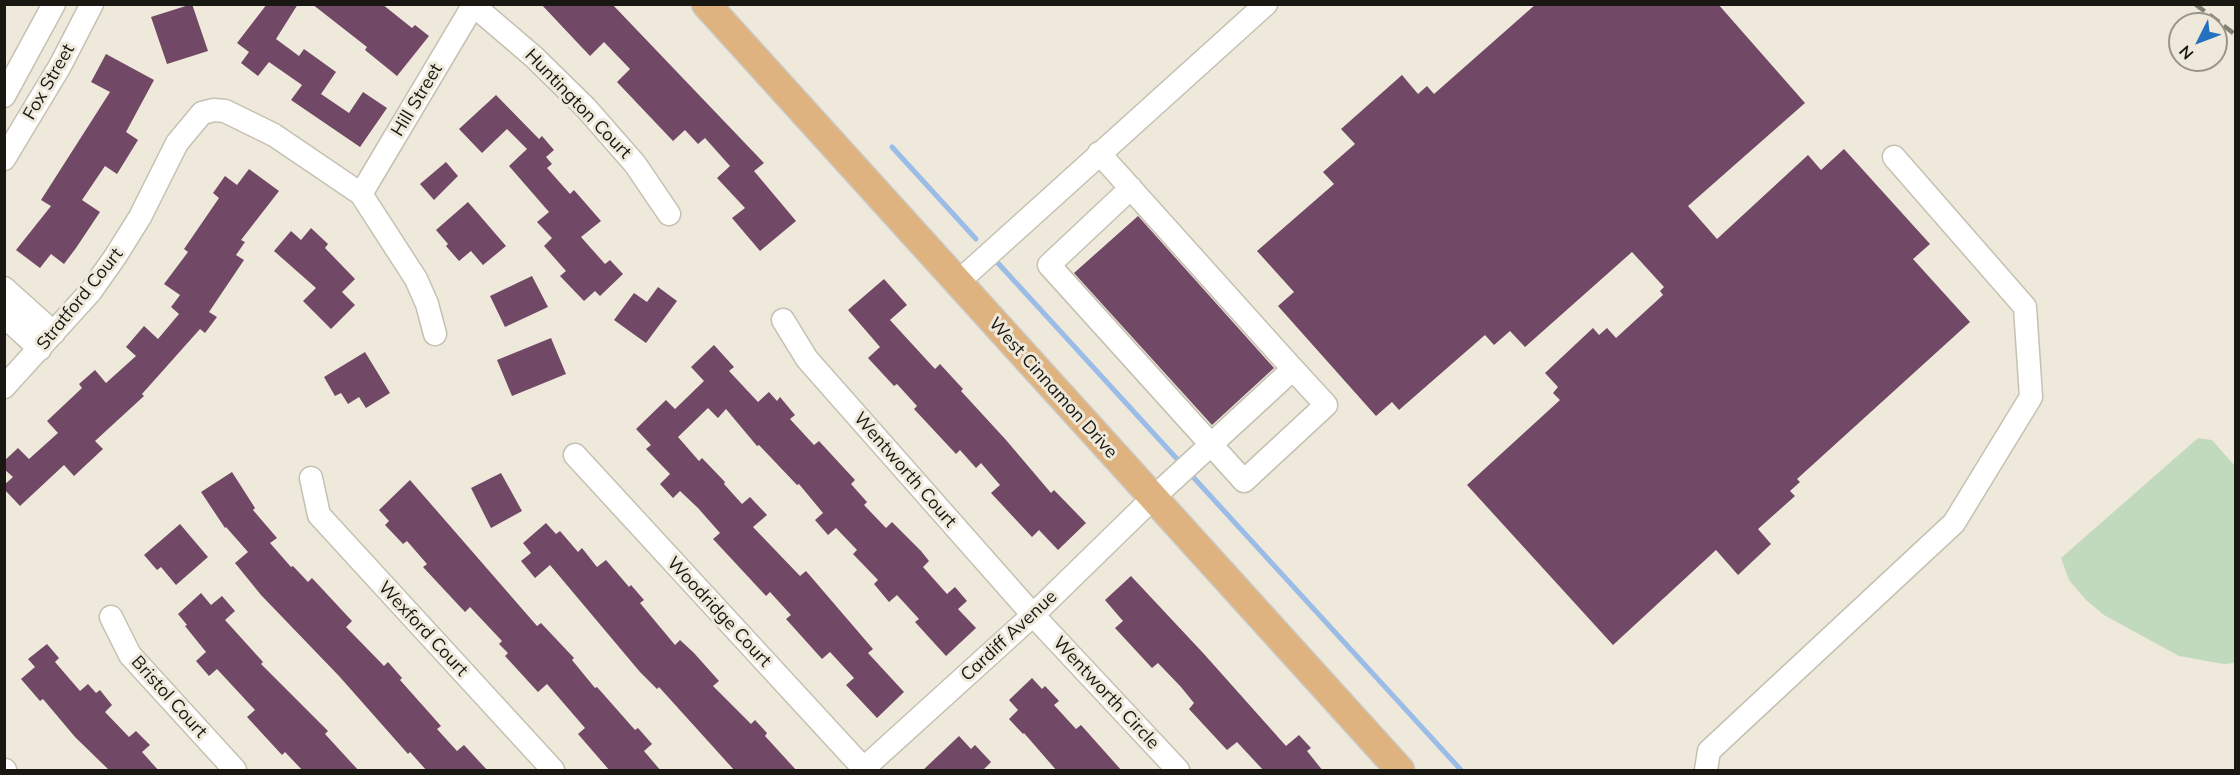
<!DOCTYPE html>
<style>
body{margin:0}
#map{position:relative;width:2240px;height:775px;overflow:hidden;background:#eee9da;font-family:Mulish,sans-serif}
canvas{display:block}
.frame{position:absolute;inset:0;border:6px solid #191712;pointer-events:none}
.north{position:absolute;left:2168px;top:12px;width:60px;height:60px;box-sizing:border-box;background:#eee9da;border:2px solid #99958a;border-radius:50%;rotate:228deg;font-size:16px;font-weight:700;line-height:24px;text-align:center;color:#191712}
.north::after{content:'';display:block;margin:auto;width:21px;height:27px;background:#2471c0;clip-path:polygon(50% 0,100% 100%,50% 72%,0 100%)}
</style>
<div id="map">
<canvas width="2240" height="775"></canvas>
<div class="frame"></div>
<div class="north">N</div>
</div>
<script>
const g = document.querySelector('canvas').getContext('2d');
g.lineJoin = 'round';
function fill(path, color) { g.fillStyle = color; g.fill(path, 'evenodd'); }
const toPath = rows => new Path2D(rows.map(r => 'M' + r).join(''));
function stroke(path, color, width, dash) { g.strokeStyle = color; g.lineWidth = width; g.lineCap = dash ? 'butt' : 'round'; g.setLineDash(dash || []); g.stroke(path); }
function label(font, color, halo, rows, align = 'center') {
  g.font = font + ' Mulish,sans-serif'; g.lineWidth = 6; g.setLineDash([]); g.textBaseline = 'middle'; g.strokeStyle = halo; g.fillStyle = color; for (const [text, x, y, turn = 0] of rows) {
    g.save(); g.translate(x, y); g.rotate((+turn || 0) * Math.PI / 180); g.textAlign = isNaN(turn) ? turn : align; if (halo) g.strokeText(text, 0, 0); g.fillText(text, 0, 0); g.restore();
  }
}
const green = toPath([
 [2198,438,2212,440,2235,466,2235,663,2224,664,2179,656,2104,615,2086,600,2069,580,2061,558]
]);
const stream = toPath([
 [892,147,976,239],
 [997,262,1178,460],
 [1194,478,1461,770]
]);
const building = toPath([
 [192,4,208,51,167,64,151,17],
 [267,4,298,4,276,39,299,56,304,49,336,72,321,94,349,113,363,92,387,108,360,147,291,100,302,85,269,62,258,76,241,63,249,52,237,43],
 [312,4,382,4,412,28,415,25,429,36,397,76,365,50,367,47],
 [541,4,612,4,764,163,754,171,796,221,760,251,732,218,745,208,717,178,730,166,705,138,698,144,685,130,673,141,617,82,630,69,604,42,590,56],
 [1536,4,1718,4,1805,103,1688,206,1717,239,1808,155,1821,170,1844,149,1930,244,1913,259,1970,322,1797,479,1800,482,1790,491,1795,496,1758,529,1771,544,1738,575,1716,550,1613,645,1467,485,1560,400,1553,393,1558,387,1545,373,1593,328,1599,335,1607,328,1616,338,1663,295,1660,291,1664,287,1632,252,1525,347,1510,331,1494,345,1485,335,1399,410,1392,402,1376,416,1278,306,1294,292,1257,251,1334,184,1323,172,1355,144,1341,129,1402,75,1418,94,1427,86,1434,94],
 [106,54,154,80,126,132,138,140,117,174,105,166,82,200,100,212,76,248,64,264,51,254,40,268,16,250,51,206,41,200,110,92,91,82],
 [496,95,539,139,542,136,554,150,546,157,552,164,547,168,570,194,574,190,601,221,581,237,605,264,610,260,623,274,600,296,595,291,584,301,560,276,566,271,544,246,552,238,537,222,549,212,509,166,527,149,507,129,482,153,459,129],
 [446,162,458,176,434,200,420,184],
 [249,169,279,191,241,240,245,242,236,255,244,260,209,312,217,317,205,333,200,329,142,394,144,396,95,441,103,449,74,476,64,465,20,506,4,489,4,485,13,477,4,469,4,461,18,448,29,459,58,433,47,421,82,388,79,384,95,370,106,383,136,356,126,347,144,326,158,339,179,314,171,307,180,295,164,284,188,252,184,249,219,198,213,193,225,176,237,185],
 [468,202,506,246,483,265,471,251,459,261,446,246,448,244,436,230],
 [1138,216,1274,368,1212,425,1074,273],
 [311,228,328,244,325,248,355,279,342,292,355,305,331,329,303,301,316,288,274,251,291,231,301,240],
 [532,276,548,307,505,327,490,296],
 [884,279,907,305,890,320,935,369,940,364,963,389,961,391,1006,440,1051,493,1054,490,1086,523,1058,550,1039,530,1032,537,991,493,1000,485,981,463,976,468,960,450,956,454,914,409,917,406,897,384,894,386,868,358,880,347,848,310],
 [658,287,677,301,646,343,614,320,634,293,647,302],
 [551,338,566,374,512,396,497,360],
 [714,345,734,367,729,371,758,402,769,392,777,401,780,397,795,415,790,419,814,445,819,441,855,480,851,484,867,502,864,505,886,528,892,522,921,551,929,561,923,567,947,594,955,587,967,601,958,609,976,628,946,656,915,622,919,619,897,595,889,602,874,584,878,580,853,554,857,550,836,528,828,535,815,520,823,513,799,484,797,485,759,445,757,446,726,409,718,418,708,408,678,437,699,461,702,458,725,482,724,484,742,504,750,497,767,515,753,527,800,576,806,571,873,649,868,653,904,692,877,718,846,685,854,678,830,652,822,659,786,619,791,615,770,592,766,596,713,539,720,533,698,508,680,491,673,498,660,484,670,474,646,449,651,445,636,429,666,400,675,409,704,381,691,367],
 [365,352,390,393,366,408,359,397,348,404,341,393,335,396,324,377],
 [232,472,255,508,253,510,277,538,270,543,291,567,293,566,308,582,312,578,352,621,346,627,384,666,388,662,402,678,400,680,441,726,437,729,457,751,464,745,488,771,427,771,410,752,408,754,339,676,261,595,235,563,248,552,226,527,225,528,201,492],
 [501,473,522,511,491,528,471,488],
 [410,480,537,626,541,623,574,658,572,660,595,688,597,687,635,730,638,728,652,744,644,751,661,771,610,771,578,734,585,728,547,684,538,692,505,656,508,653,499,644,502,641,470,607,465,612,423,567,427,564,407,541,403,544,385,525,389,521,379,510],
 [546,523,556,534,560,531,578,552,582,548,597,567,606,560,629,587,631,585,644,600,640,603,675,645,680,640,694,653,719,681,713,686,751,724,755,720,767,733,765,736,797,771,735,771,659,687,657,689,640,672,550,565,535,578,521,561,531,553,523,543],
 [180,524,208,557,176,585,161,567,157,570,144,555],
 [1131,576,1204,654,1286,746,1299,735,1311,748,1307,751,1323,771,1264,771,1237,742,1227,750,1189,709,1194,703,1181,687,1158,663,1152,668,1115,628,1123,621,1105,600],
 [201,593,211,605,222,596,235,611,225,620,263,662,261,664,328,731,325,734,359,771,303,771,285,752,282,755,247,717,255,710,217,669,209,676,196,661,206,652,185,626,187,625,178,614],
 [47,644,59,658,55,662,80,691,88,684,96,693,100,690,112,705,105,712,129,737,136,731,150,745,142,752,159,771,110,771,75,737,43,699,40,701,21,679,35,667,28,659],
 [1032,678,1042,689,1045,686,1059,701,1054,705,1076,729,1081,725,1122,771,1057,771,1024,733,1023,734,1009,719,1018,710,1009,700],
 [959,736,971,749,975,745,991,762,982,771,922,771]
]);
const minor = toPath([
 [472,4,534,57,586,108,635,164,669,214],
 [4,96,54,4],
 [4,159,60,66,92,4],
 [1131,188,1049,265,1244,481,1326,405,1293,369],
 [361,194,474,4],
 [957,283,1266,4],
 [4,288,54,333],
 [4,316,40,349],
 [783,320,807,359,1033,615,1178,770],
 [4,387,91,291,115,257,140,217,177,143,202,113,214,110,225,111,274,135,361,194,416,279,427,304,435,334],
 [575,455,865,770],
 [311,478,319,515,553,770],
 [111,617,130,655,235,770],
 [4,770,5,770],
 [862,770,1033,615,1153,498,1293,369,1099,153],
 [1706,770,1709,751,1954,523,2031,397,2025,307,1894,157]
]);
const major = toPath([
 [706,4,1400,770]
]);
const rail = toPath([
 [2195,4,2236,35]
]);
const streetNames = [
 ["Fox Street",49,82,-60],
 ["Hill Street",417,100,-59],
 ["Huntington Court",578,104,46],
 ["Stratford Court",80,299,-51],
 ["West Cinnamon Drive",1053,388,48],
 ["Wentworth Court",905,470,49],
 ["Woodridge Court",719,612,47],
 ["Wexford Court",423,629,47],
 ["Cardiff Avenue",1009,636,-43],
 ["Wentworth Circle",1106,693,47],
 ["Bristol Court",169,697,48]
];
fill(green, '#c1dabe');
stroke(stream, '#9abce6', 5);
fill(building, '#714865');
stroke(minor, '#c5c1b2', 25);
stroke(major, '#cccccb', 31);
stroke(minor, '#fff', 22);
stroke(major, '#dfb37f', 28);
stroke(rail, '#838076', 4.5, [12, 6]);
label('18px', '#191712', '#eee9da', streetNames);
</script>
